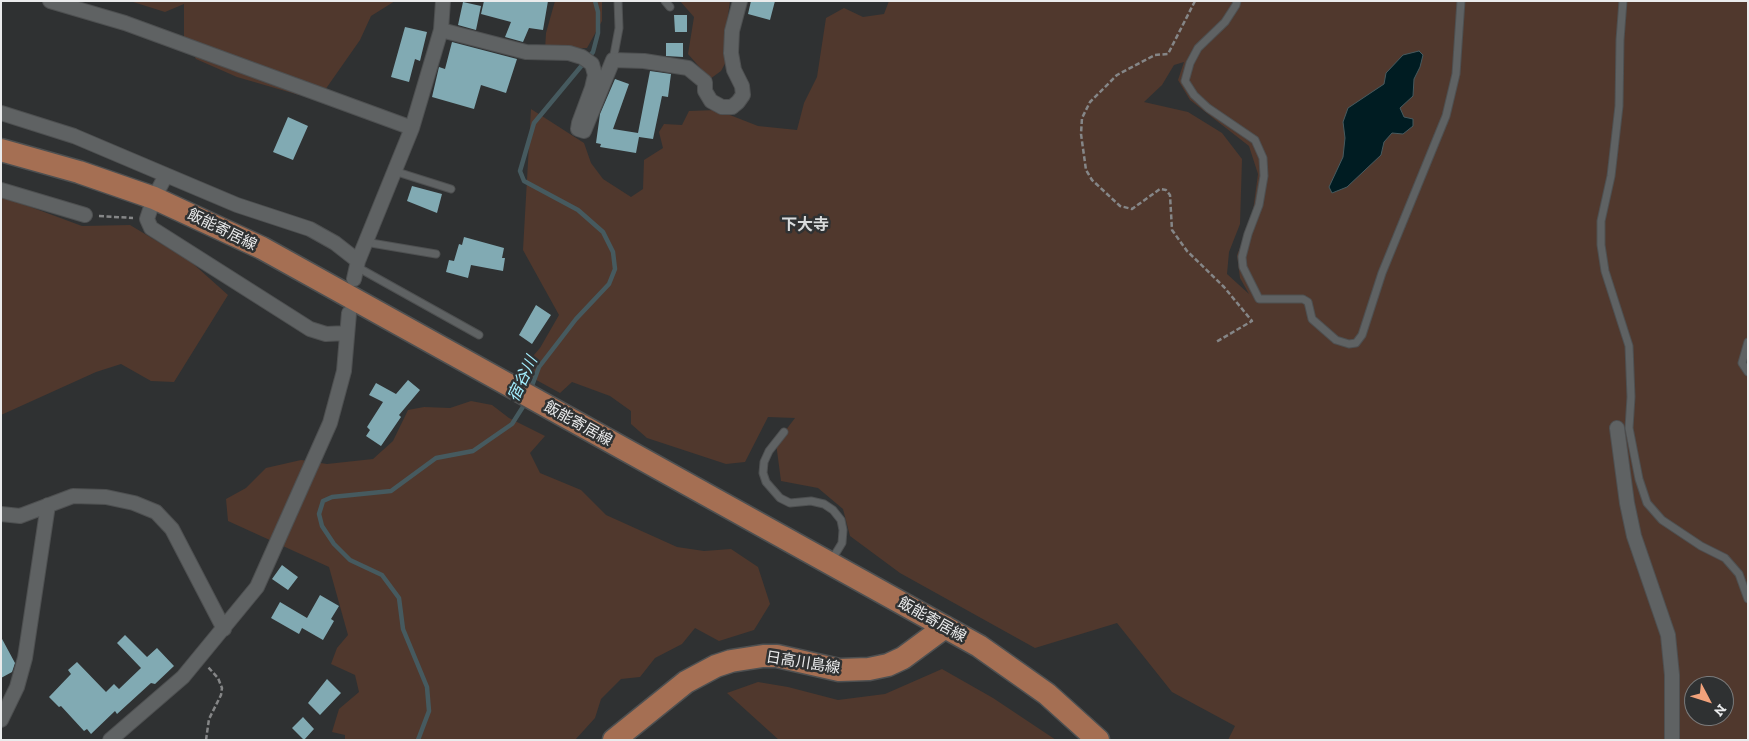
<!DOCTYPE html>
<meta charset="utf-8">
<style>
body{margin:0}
#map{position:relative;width:1749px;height:741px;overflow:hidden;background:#2f3132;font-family:"Zilla Slab",serif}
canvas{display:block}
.frame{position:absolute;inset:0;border:2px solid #eaebec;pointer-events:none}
.north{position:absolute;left:1684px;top:676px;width:50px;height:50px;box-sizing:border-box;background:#2f3132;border:1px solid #7a7b7c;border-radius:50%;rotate:130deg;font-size:14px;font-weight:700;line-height:20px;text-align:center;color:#eaebec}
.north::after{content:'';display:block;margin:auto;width:18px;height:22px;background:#f1a27b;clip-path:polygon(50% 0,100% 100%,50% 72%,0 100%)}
</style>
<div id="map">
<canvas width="1749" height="741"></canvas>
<div class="frame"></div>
<div class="north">N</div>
</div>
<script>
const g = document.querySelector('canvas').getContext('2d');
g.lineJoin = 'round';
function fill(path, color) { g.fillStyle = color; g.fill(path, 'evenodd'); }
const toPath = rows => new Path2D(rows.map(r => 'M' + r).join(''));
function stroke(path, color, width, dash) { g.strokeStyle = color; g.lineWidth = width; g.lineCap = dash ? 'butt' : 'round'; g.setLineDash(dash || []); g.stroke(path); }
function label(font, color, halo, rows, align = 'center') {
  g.font = font + ' "Zilla Slab","Noto Sans JP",serif'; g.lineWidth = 5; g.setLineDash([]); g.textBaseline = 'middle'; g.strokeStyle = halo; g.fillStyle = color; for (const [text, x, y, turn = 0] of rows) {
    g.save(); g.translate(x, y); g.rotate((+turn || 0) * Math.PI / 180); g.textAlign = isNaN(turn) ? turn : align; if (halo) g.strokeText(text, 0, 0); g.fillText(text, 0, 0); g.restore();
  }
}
const green = toPath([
 [130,1,395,1,371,16,360,40,325,90,299,95,237,77,196,59,184,38,184,4,165,12],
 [555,1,602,1,602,21,587,48,545,50,546,33],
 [680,1,730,1,724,44,727,60,721,71,710,79,688,54,694,17],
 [889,1,1748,1,1748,740,1228,740,1235,726,1172,692,1117,623,1035,648,900,573,850,536,843,509,818,488,781,481,776,443,795,418,768,417,745,462,726,464,647,438,631,424,631,411,610,396,572,382,560,393,520,371,540,348,559,315,523,250,531,109,584,143,591,163,603,179,631,197,643,189,644,160,663,148,659,132,664,124,682,125,689,111,717,110,758,126,797,130,804,103,817,77,826,18,844,8,863,17,884,14],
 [1184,62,1178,80,1190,100,1249,146,1258,174,1252,218,1237,255,1240,278,1249,294,1227,274,1229,252,1240,224,1242,159,1222,133,1188,112,1144,102,1162,85,1174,65],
 [1694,686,1724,686,1724,716,1694,716],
 [1,196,82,226,130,225,190,261,228,295,174,382,151,381,121,364,96,372,1,415],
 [471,401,492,405,509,418,545,436,530,453,540,473,581,490,606,515,677,547,704,551,731,549,758,567,770,604,754,630,719,641,695,628,682,644,655,658,640,677,621,679,601,699,595,718,575,740,345,740,345,735,332,732,339,709,359,692,355,675,331,664,337,648,348,635,329,567,228,521,226,499,246,488,266,468,301,460,327,464,373,459,393,441,408,410,424,407,450,408],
 [942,669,993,698,1056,740,779,740,727,693,758,682,788,687,838,700,885,694]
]);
const water = toPath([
 [1419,51,1423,55,1420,67,1414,79,1413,96,1400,108,1404,117,1413,119,1413,126,1403,134,1392,133,1384,142,1381,155,1347,187,1332,193,1329,187,1343,157,1345,138,1343,122,1348,108,1384,84,1386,73,1403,55,1419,51]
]);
const stream = toPath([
 [530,391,539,367,576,319,609,284,615,269,613,252,603,232,578,210,524,181,520,171,534,123,593,52,598,33,598,12,595,1],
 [418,740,429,711,427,687,403,629,399,598,382,575,350,560,334,544,322,526,319,514,323,501,332,497,391,491,436,458,473,451,512,424,526,402]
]);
const building = toPath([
 [484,1,548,1,543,30,529,28,523,42,505,37,511,22,481,14],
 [751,1,775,1,770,20,748,14],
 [463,2,481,6,476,30,458,25],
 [674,15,687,15,687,32,675,32],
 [405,27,427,32,420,61,415,59,409,82,391,77],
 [452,42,517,59,506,93,481,85,474,109,432,97,439,67,445,69],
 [666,43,683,43,683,57,666,56],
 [650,71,671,74,668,97,662,96,653,139,639,137,636,153,600,147,601,144,596,143,600,114,615,79,629,84,613,129,638,133],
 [288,117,308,126,293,160,273,152],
 [412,186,442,194,437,213,407,201],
 [464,237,504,248,502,258,505,258,503,271,471,265,468,278,446,272,449,260,454,261,459,244,462,245],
 [536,305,551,315,532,344,519,335],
 [408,380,420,390,399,415,401,417,381,446,366,436,370,430,367,427,383,402,369,395,376,383,396,394],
 [282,565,298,577,288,590,272,579],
 [320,595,339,606,331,619,334,621,323,640,302,628,299,634,271,618,280,602,307,618],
 [125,635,147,657,157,648,174,666,155,684,151,683,117,714,115,711,91,734,87,729,84,731,61,706,59,707,49,697,71,674,68,670,77,662,106,692,114,684,119,689,141,668,117,643],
 [1,637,15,663,12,672,1,678],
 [327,679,341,693,320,715,308,703],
 [303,717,314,729,304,740,292,728]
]);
const path = toPath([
 [1195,1,1168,54,1155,55,1117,75,1090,102,1082,118,1081,134,1086,170,1092,180,1120,206,1132,209,1160,189,1166,190,1170,195,1172,230,1187,251,1224,287,1252,321,1216,342],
 [99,216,133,218],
 [206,740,209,719,221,695,222,688,218,678,208,667]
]);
const service = toPath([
 [665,1,670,7],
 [1237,1,1236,5,1225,22,1198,48,1190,63,1185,81,1194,95,1208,108,1255,140,1263,158,1264,176,1259,205,1248,234,1242,257,1243,267,1259,299,1303,299,1308,302,1312,319,1336,340,1349,344,1356,343,1362,335,1382,273,1446,116,1456,74,1461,1],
 [1623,1,1620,40,1619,106,1611,176,1601,221,1601,245,1605,271,1629,346,1631,397,1629,428,1639,479,1647,503,1662,520,1701,546,1725,558,1739,574,1748,599],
 [613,60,619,28,618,1],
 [394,171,451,189],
 [365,242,436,254],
 [357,267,479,335],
 [1748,342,1742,363,1748,372],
 [784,432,769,451,764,462,763,473,766,482,780,498,790,503,811,501,824,504,833,510,841,520,843,530,842,543,831,561]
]);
const minor = toPath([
 [50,1,125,23,412,128],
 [441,30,526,52,569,53,582,57,592,64,595,75,592,88,579,123,578,129,584,131,613,60,644,61,688,68,705,82,705,91,711,101,722,107,732,107,738,102,743,95,742,86,734,70,731,53,732,31,740,1],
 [1,113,74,136,166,175],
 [1,190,85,215],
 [354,279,358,261,412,128,441,30,443,1],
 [347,333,326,334,310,329,151,228,147,219,154,198,166,175,237,205,310,229,335,243,358,261],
 [1617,428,1627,503,1634,536,1668,635,1672,675,1672,740],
 [1,514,20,516,73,496,106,497,134,503,156,512,172,529,224,629],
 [1,720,17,687,25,658,48,505],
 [110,740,183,677,257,587,330,423,344,371,349,313]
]);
const primary = toPath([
 [1,150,79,172,154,198,262,248,979,646,1047,694,1098,740],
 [614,740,686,682,716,666,731,661,763,656,777,656,839,670,869,669,888,665,903,658,945,627]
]);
const streetNames = [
 ["飯能寄居線",222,230,26],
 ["飯能寄居線",578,424,29],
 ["飯能寄居線",932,620,29],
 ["日高川島線",803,663,9]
];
const neighbourhoodNames = [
 ["下大寺",805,225]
];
const waterNames = [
 ["宿谷川",523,379,-65]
];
fill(green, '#50382d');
fill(water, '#001c22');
stroke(water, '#465a5f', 1);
stroke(stream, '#465a5f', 4.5);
fill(building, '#81aab3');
stroke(service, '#4e5051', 9);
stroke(minor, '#4e5051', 16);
stroke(primary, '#4e5051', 25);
stroke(path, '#858687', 2.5, [5, 2.5]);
stroke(service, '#5f6263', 7);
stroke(minor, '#5f6263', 14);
stroke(primary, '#a56f53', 22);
label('15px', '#eaebec', '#2f3132', streetNames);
label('bold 16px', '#d8dbdc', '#2f3132', neighbourhoodNames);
label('italic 16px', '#a3edfd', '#2f3132', waterNames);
</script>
